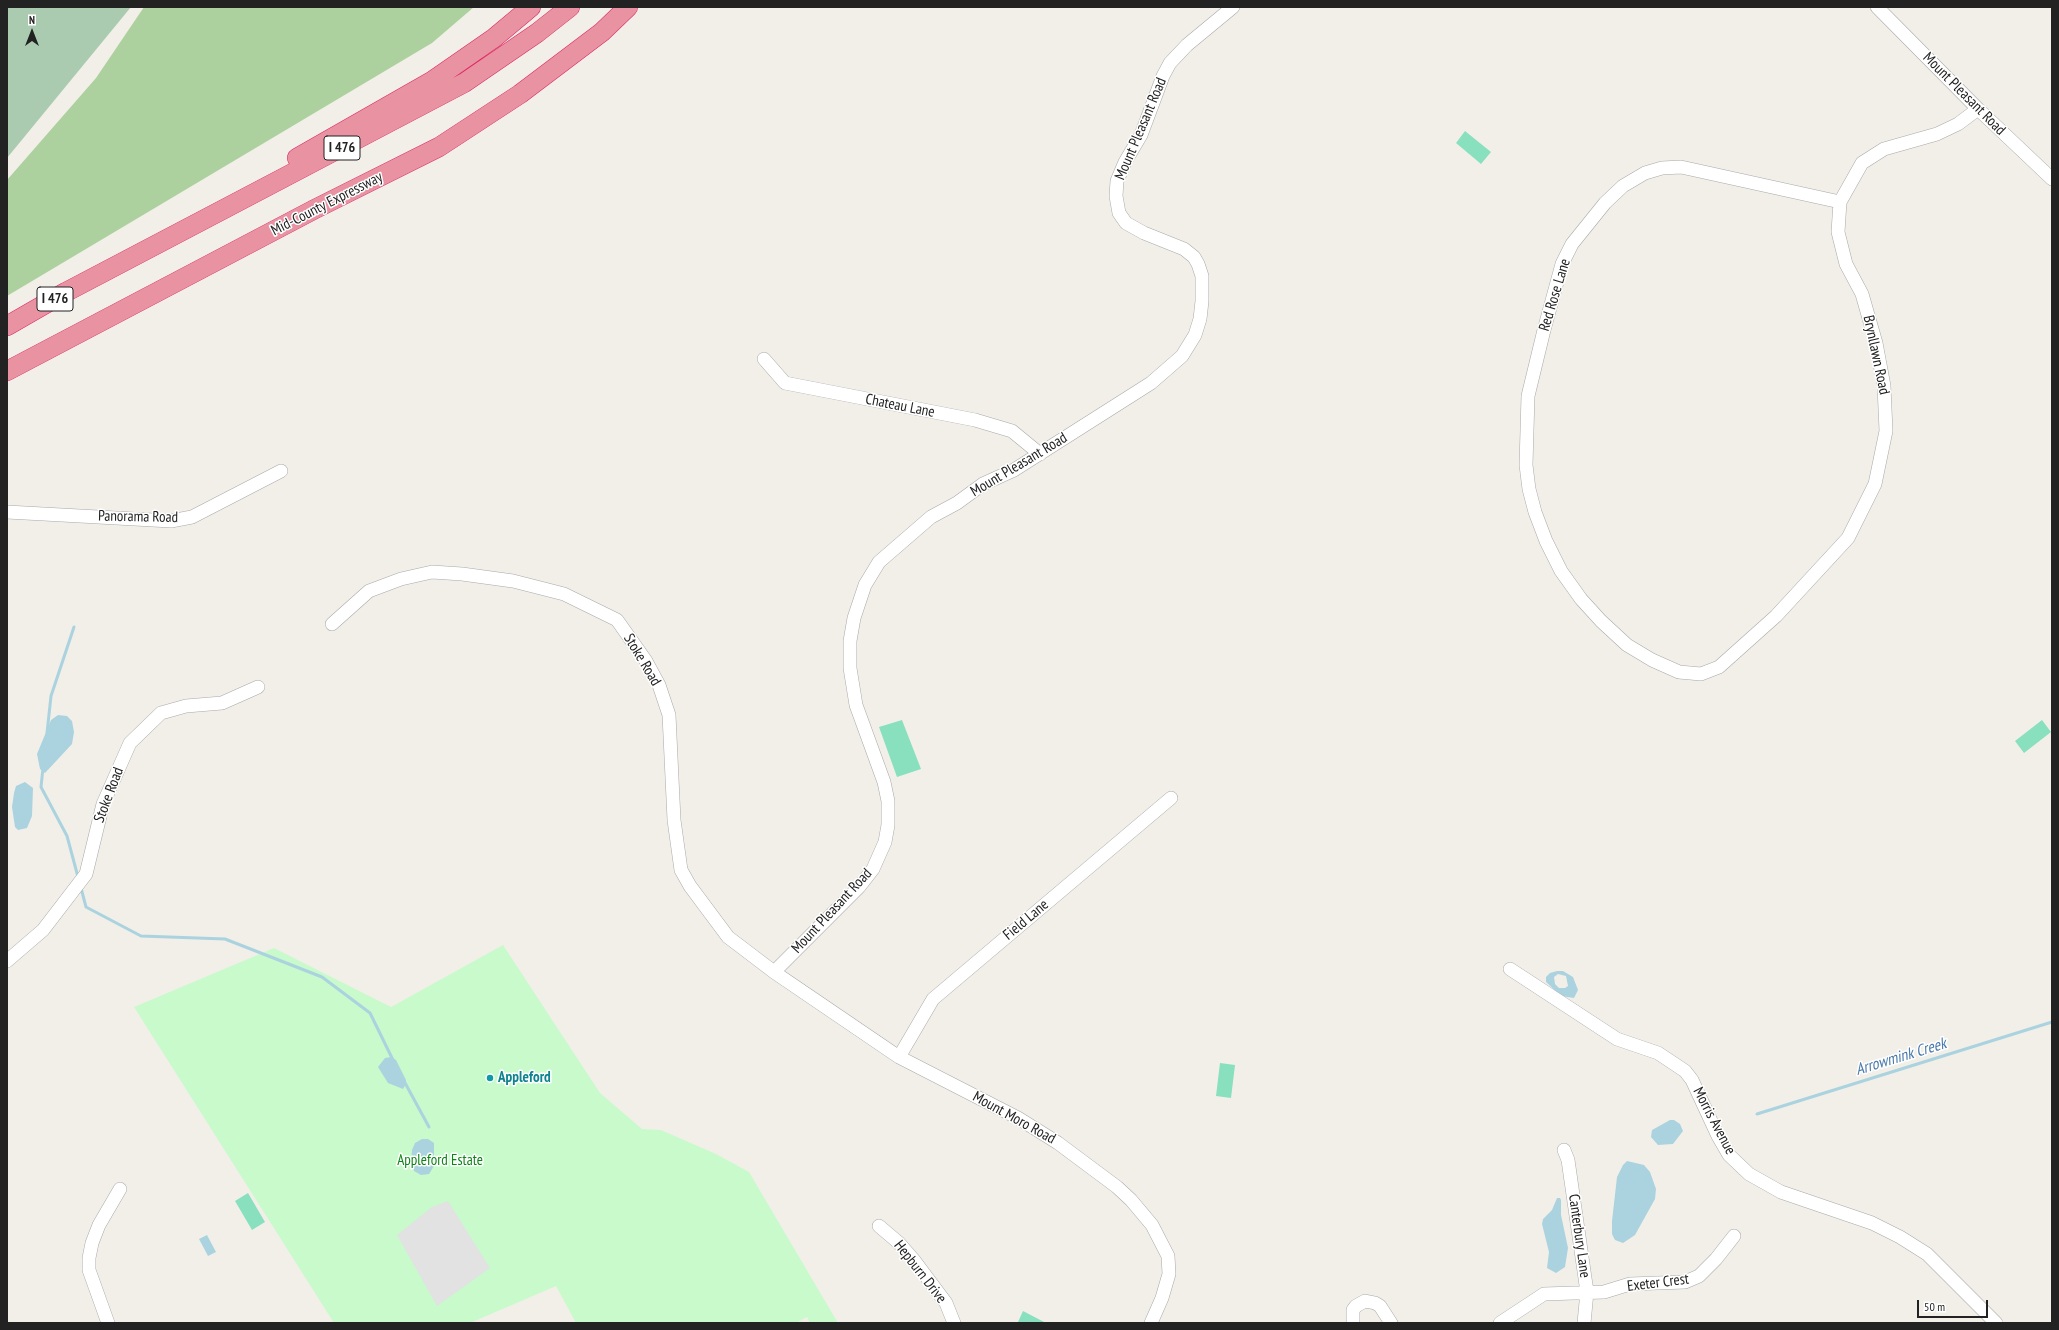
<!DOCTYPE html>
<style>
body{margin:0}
#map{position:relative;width:2059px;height:1330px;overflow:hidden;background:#f2efe9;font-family:"PT Sans Narrow",sans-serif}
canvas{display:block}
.frame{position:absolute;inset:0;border:8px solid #222;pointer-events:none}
.north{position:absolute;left:12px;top:12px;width:40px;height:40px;-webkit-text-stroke:3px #fff;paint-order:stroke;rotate:0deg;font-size:11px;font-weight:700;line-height:16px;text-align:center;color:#222}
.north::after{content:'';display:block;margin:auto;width:14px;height:18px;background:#222;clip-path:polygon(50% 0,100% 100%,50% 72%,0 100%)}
.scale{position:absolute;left:1917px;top:1300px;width:71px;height:18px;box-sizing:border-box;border:2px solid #222;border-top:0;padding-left:5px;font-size:12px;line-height:14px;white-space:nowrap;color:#222;-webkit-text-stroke:3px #fff;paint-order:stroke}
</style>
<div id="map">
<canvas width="2059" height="1330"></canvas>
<div class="frame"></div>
<div class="north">N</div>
<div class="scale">50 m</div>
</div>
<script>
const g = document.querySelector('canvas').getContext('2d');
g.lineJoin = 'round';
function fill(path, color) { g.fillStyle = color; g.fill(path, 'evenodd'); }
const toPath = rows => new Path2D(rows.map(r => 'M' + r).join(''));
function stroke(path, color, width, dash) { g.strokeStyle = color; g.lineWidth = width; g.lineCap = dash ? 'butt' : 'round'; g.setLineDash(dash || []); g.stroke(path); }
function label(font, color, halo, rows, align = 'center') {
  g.font = font + ' "PT Sans Narrow",sans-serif'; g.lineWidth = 3; g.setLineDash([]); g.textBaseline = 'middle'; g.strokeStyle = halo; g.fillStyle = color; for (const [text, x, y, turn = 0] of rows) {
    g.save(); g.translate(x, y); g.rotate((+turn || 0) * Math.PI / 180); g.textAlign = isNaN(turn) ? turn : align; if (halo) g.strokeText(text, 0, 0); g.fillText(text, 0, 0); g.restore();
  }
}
const forest = toPath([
 [144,7,474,7,432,43,7,296,7,180,96,78]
]);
const cemetery = toPath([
 [7,7,131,7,7,158]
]);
const park = toPath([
 [503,945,600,1093,642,1129,661,1130,716,1154,749,1172,838,1323,810,1323,807,1317,796,1323,576,1323,556,1286,470,1323,334,1323,134,1007,274,948,391,1007]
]);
const pitch = toPath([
 [1465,131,1491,152,1481,164,1456,143],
 [902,720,921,769,897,777,879,727],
 [2042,720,2051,732,2024,753,2015,741],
 [1220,1063,1235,1065,1231,1098,1216,1096],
 [248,1193,265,1222,252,1230,235,1201],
 [1023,1311,1046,1323,1019,1323,1018,1322]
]);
const parking = toPath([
 [448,1201,490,1268,437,1306,397,1235,432,1207]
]);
const water = toPath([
 [58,715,67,716,72,721,74,732,72,744,45,773,40,769,37,754,51,720],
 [25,782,33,788,32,816,27,828,18,830,15,827,12,807,14,793,16,786],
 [1557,971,1563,971,1573,977,1578,990,1574,998,1561,996,1546,982,1546,977,1550,973],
 [1558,974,1566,976,1568,986,1565,988,1559,988,1555,984,1554,977],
 [391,1057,396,1060,406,1080,406,1084,403,1089,388,1083,378,1067,385,1058],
 [1670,1120,1674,1120,1680,1124,1683,1131,1673,1144,1658,1145,1651,1137,1652,1130],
 [422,1139,428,1139,434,1143,434,1166,429,1174,421,1175,414,1171,411,1163,412,1150,415,1143],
 [1627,1161,1644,1165,1650,1172,1656,1189,1655,1199,1635,1235,1623,1243,1615,1240,1612,1234,1612,1221,1617,1177,1623,1165],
 [1557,1198,1560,1198,1561,1200,1561,1215,1568,1248,1565,1267,1556,1273,1547,1268,1549,1252,1542,1224,1543,1219,1552,1210],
 [207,1235,216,1252,208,1256,199,1239]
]);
const stream = toPath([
 [47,733,51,696,74,627],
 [43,768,41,787,67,836,78,877],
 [81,888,86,907,141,936,225,939,322,977,370,1013,393,1060],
 [404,1081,429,1127],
 [1757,1114,2052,1022]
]);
const minor = toPath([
 [1877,7,1978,109,2052,179],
 [1840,202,1681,167,1662,168,1645,173,1623,186,1605,203,1572,244,1562,264,1544,330,1528,396,1526,465,1529,489,1535,512,1546,541,1561,571,1581,599,1601,621,1627,645,1652,660,1679,672,1701,674,1719,667,1776,616,1848,538,1875,484,1886,431,1884,386,1876,343,1862,294,1846,264,1838,232,1840,202,1862,163,1884,149,1937,134,1958,124,1978,109],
 [764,359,785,383,975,420,1012,431,1040,454],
 [7,512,171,521,192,517,281,471],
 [332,624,369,591,401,579,432,572,462,574,513,581,564,594,617,620,646,661,659,685,669,715,674,820,681,870,690,886,728,937,774,972,899,1057,1018,1118,1058,1143,1117,1187,1131,1200,1152,1225,1168,1256,1169,1274,1162,1298,1151,1323],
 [7,961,43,930,86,874,103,804,130,743,161,713,186,706,222,703,258,687],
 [1510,969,1617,1039,1658,1053,1685,1071,1692,1080,1718,1136,1729,1155,1749,1174,1781,1192,1872,1223,1900,1237,1927,1254,1996,1323],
 [774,972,859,887,873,869,885,842,888,825,888,801,884,782,856,705,850,668,850,641,854,618,865,585,879,562,931,517,957,503,983,484,1014,470,1151,383,1182,356,1195,335,1200,319,1202,301,1202,276,1198,264,1194,257,1184,249,1144,233,1126,223,1119,213,1116,196,1117,181,1125,162,1141,135,1163,76,1170,63,1187,45,1233,7],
 [899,1057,933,999,1171,798],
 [1564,1150,1568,1160,1587,1292,1584,1323],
 [879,1226,899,1243,913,1259,946,1303,954,1323],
 [108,1323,89,1270,89,1258,92,1243,99,1225,120,1189],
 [1353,1323,1353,1310,1356,1306,1365,1301,1375,1303,1380,1306,1391,1323],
 [1500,1323,1544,1294,1604,1292,1630,1284,1685,1282,1699,1276,1716,1259,1734,1236]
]);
const highway = toPath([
 [297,158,432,81,494,38,531,7],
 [7,326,66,292,464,83,537,33,570,7],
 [7,371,315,209,439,147,520,94,602,32,628,7]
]);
const markers = [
 [490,1078,4,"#0f9aa8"]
];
const shields = [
 [342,148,36],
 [55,299,36]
];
const shieldNames = [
 ["I 476",342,148],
 ["I 476",55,299]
];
const streetNames = [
 ["Mount Pleasant Road",1964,94,45],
 ["Mount Pleasant Road",1141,129,-67],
 ["Mid-County Expressway",327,204,-27],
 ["Red Rose Lane",1555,295,-73],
 ["Brynllawn Road",1876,355,78],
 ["Chateau Lane",900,406,11],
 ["Mount Pleasant Road",1019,465,-31],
 ["Panorama Road",138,517,1],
 ["Stoke Road",642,660,59],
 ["Stoke Road",109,795,-69],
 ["Mount Pleasant Road",832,911,-47],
 ["Field Lane",1026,920,-40],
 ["Mount Moro Road",1014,1118,29],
 ["Morris Avenue",1714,1121,62],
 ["Canterbury Lane",1579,1236,82],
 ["Hepburn Drive",920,1272,52],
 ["Exeter Crest",1658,1283,-7]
];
const cultureNames = [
 ["Appleford",498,1078]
];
const parkNames = [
 ["Appleford Estate",440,1161]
];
const waterNames = [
 ["Arrowmink Creek",1901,1057,-17]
];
fill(forest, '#add19e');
fill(cemetery, '#aacbaf');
fill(park, '#c8facc');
fill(pitch, '#88e0be');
fill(parking, '#e2e2e2');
fill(water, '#aad3df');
stroke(stream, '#aad3df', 3);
stroke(minor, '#a9a9a9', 14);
stroke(highway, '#dc2a67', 20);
stroke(minor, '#fff', 13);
stroke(highway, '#e892a2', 19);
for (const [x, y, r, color] of markers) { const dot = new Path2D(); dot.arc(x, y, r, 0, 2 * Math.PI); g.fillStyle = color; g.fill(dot); stroke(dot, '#fff', 1.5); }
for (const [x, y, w] of shields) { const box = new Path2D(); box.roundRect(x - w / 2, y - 12, w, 24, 3); g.fillStyle = '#fff'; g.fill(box); stroke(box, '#222', 1); }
label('bold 14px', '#222', null, shieldNames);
label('15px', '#222', '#fff', streetNames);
label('bold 15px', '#0d838f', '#fff', cultureNames, 'left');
label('15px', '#0c8416', '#fff', parkNames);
label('italic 16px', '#4a7aab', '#fff', waterNames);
</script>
